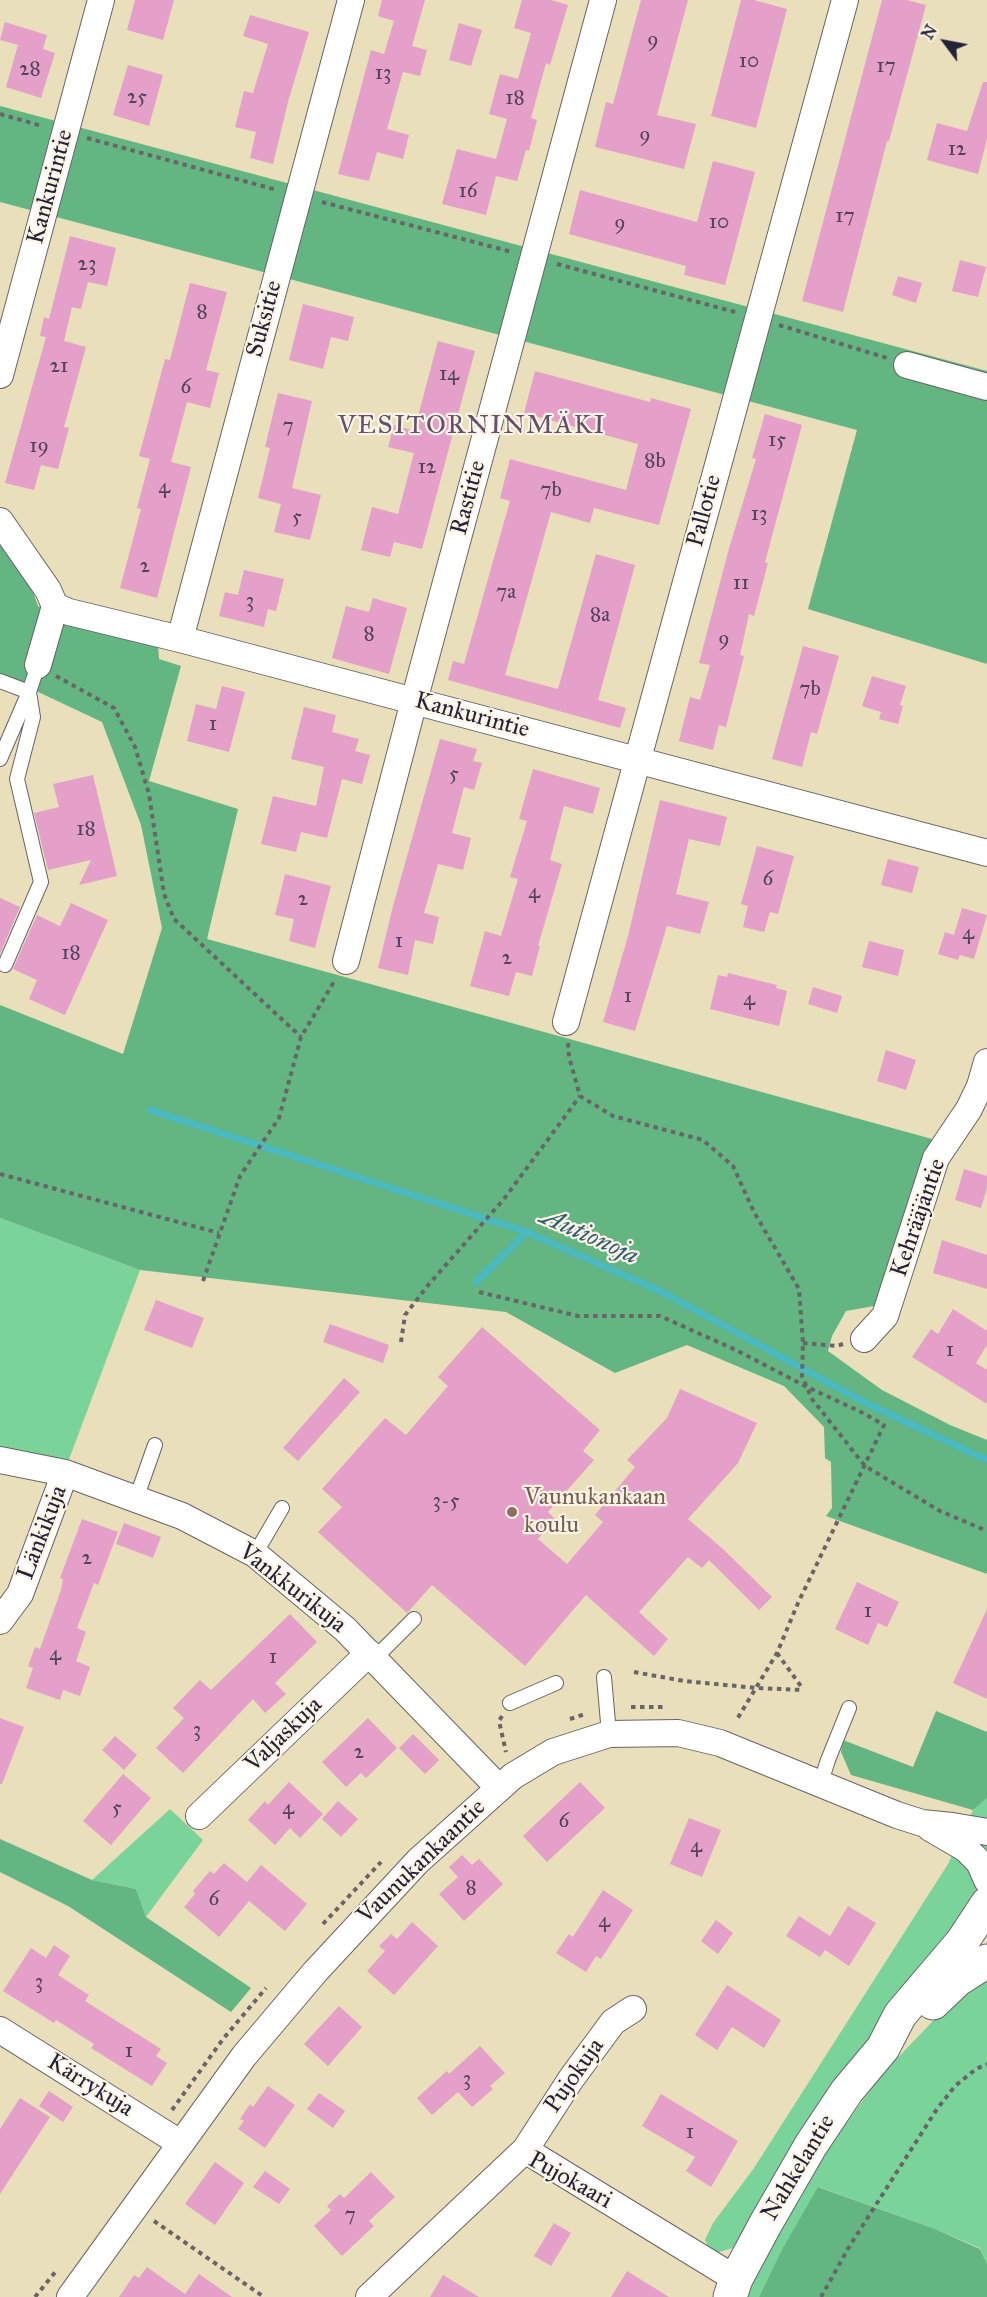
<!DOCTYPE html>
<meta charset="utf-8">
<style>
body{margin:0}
#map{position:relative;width:987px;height:2297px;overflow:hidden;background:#e9dfbb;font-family:"IM FELL Great Primer",serif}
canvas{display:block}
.north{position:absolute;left:915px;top:12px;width:60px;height:60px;-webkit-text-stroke:4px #fcf5e5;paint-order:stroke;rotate:302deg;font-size:16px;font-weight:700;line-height:24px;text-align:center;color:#22223b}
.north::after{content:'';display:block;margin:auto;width:21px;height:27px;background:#22223b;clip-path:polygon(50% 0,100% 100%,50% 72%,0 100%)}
</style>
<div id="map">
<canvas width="987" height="2297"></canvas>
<div class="north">N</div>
</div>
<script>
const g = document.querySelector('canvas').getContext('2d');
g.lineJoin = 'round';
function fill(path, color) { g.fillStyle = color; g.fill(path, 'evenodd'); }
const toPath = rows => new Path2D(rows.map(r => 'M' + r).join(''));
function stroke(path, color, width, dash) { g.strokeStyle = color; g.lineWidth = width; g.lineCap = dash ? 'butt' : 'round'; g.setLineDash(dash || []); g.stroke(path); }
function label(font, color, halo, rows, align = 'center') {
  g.font = font + ' "IM FELL Great Primer",serif'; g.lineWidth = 4.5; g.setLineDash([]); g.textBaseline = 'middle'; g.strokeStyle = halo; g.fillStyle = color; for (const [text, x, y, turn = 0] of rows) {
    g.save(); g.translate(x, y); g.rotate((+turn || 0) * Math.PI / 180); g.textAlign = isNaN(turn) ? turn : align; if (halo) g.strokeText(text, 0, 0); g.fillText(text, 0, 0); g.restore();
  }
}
const green = toPath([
 [0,1218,140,1270,68,1462,0,1451],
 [987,1798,987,1933,972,1897,956,1931,821,2103,733,2248,712,2254,705,2240,713,2223,754,2168,948,1864,973,1810],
 [170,1809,203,1840,146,1917,136,1889,92,1880],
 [987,1978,987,2264,980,2248,935,2229,819,2187,781,2251,759,2297,745,2297,805,2180,882,2074,956,1997]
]);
const forest = toPath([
 [0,106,987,371,987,664,808,609,857,430,0,202],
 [0,539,30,584,38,606,50,612,26,687,0,677],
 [58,615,158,643,159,659,181,666,149,781,238,809,207,939,932,1139,887,1279,874,1306,846,1311,832,1336,828,1351,882,1390,950,1425,987,1440,987,1574,826,1516,832,1508,831,1462,825,1458,824,1427,784,1386,687,1345,615,1373,506,1312,140,1270,0,1218,0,1005,123,1054,162,928,141,825,102,722,34,690],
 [936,1711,987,1732,987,1798,973,1810,851,1775,841,1752,843,1740,913,1767],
 [0,1839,92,1880,136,1889,146,1917,251,1988,231,2012,68,1906,0,1872],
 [818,2187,935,2229,980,2249,987,2264,987,2297,759,2297,781,2251]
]);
const stream = toPath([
 [150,1110,527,1232,664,1293,864,1402,987,1460],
 [476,1282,527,1232]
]);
const building = toPath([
 [135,0,174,0,163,40,127,30],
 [382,0,425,0,412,46,427,50,420,76,403,72,387,129,409,135,403,159,377,152,369,181,338,174,371,50,384,54,394,21,378,16],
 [522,0,551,0,568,5,550,65,546,63,531,118,537,120,529,151,526,150,517,181,496,176,486,215,442,204,457,149,496,159,507,119,489,114,500,74,518,79,531,33,514,28],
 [641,0,688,0,657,115,696,124,684,169,595,147,606,102,613,104],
 [741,0,754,0,787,9,756,128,711,116],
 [882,0,907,0,926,5,889,141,887,141,843,312,802,301],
 [250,15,309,32,288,102,273,164,250,158,256,132,235,127,244,91,253,93,268,44,243,36],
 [5,22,47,35,43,49,55,53,41,98,6,87,18,45,0,40],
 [459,23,482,30,471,66,449,60],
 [128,65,163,75,149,126,113,115],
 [983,82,987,82,987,139,978,174,927,160,937,123,967,131],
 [713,161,755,172,725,285,684,275,686,266,569,234,580,190,697,222],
 [70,236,116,248,107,286,88,282,81,309,72,307,64,341,86,347,64,427,69,428,58,469,41,465,34,490,5,483,46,337,40,336,44,317,49,319],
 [960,260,986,267,978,297,952,291],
 [898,276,922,283,916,303,892,295],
 [190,283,227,292,206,370,219,373,210,408,187,402,171,462,191,467,157,598,120,588,141,509,137,508,150,459,139,456,165,359,170,360],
 [303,304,354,317,348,341,331,337,323,369,289,360],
 [438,341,475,351,422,549,394,542,390,557,361,550,372,507,398,514,414,453,388,447,394,425,414,431],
 [535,371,650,402,651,398,691,409,659,525,594,508,590,523,551,512,505,675,558,689,596,554,635,565,598,700,626,708,620,728,448,680,453,661,464,664,510,501,500,498,510,459,626,490,638,444,524,413],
 [278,393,312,401,292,488,321,495,310,540,274,532,281,504,258,498,270,448,265,447],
 [765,414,802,425,765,562,768,563,754,616,749,614,740,655,744,656,726,727,719,725,713,750,679,741,690,697,700,700,710,665,699,663,728,552,756,459,752,458],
 [244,570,284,579,276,611,268,609,264,627,219,616,225,592,238,595],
 [373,598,407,608,389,674,332,658,346,606,369,612],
 [803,646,839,656,817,734,811,732,802,767,772,759],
 [872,676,906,686,900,705,903,706,898,724,879,719,881,712,862,706],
 [222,686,245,692,229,752,187,741,196,704,216,709],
 [304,707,336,715,332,732,359,739,355,751,370,755,362,784,342,779,327,838,301,832,296,852,261,844,273,796,316,806,324,767,291,759],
 [440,739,477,749,473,761,482,763,474,790,464,787,452,833,471,838,463,870,438,864,424,913,439,917,433,944,415,940,408,975,378,968,393,906],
 [533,769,600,788,593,814,564,806,550,860,562,864,538,946,540,946,532,976,516,972,509,996,470,986,485,931,501,936,518,879,510,877,527,821,519,819],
 [93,775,117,876,79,885,91,860,48,870,34,813,59,807,53,784],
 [660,800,727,817,720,846,689,839,676,894,709,902,700,934,667,926,635,1031,603,1022,628,936],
 [757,846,794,856,778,914,770,912,764,932,743,927,748,906,741,904],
 [888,859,919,867,912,893,881,885],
 [285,874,331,886,315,948,289,941,294,919,275,915],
 [0,898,20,907,0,954],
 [71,903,108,920,65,1015,29,999,37,980,13,969,37,915,60,926],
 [962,908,987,915,974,959,960,955,958,960,938,954,945,932,954,935],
 [869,941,904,950,898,976,862,967],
 [728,973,777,985,776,988,787,991,779,1026,710,1009,718,975,727,977],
 [813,987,842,996,837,1013,808,1004],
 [886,1050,916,1060,906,1090,877,1081],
 [964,1169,987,1176,987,1188,981,1208,955,1200],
 [942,1240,987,1255,987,1289,933,1273],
 [156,1300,204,1318,192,1348,144,1330],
 [953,1309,987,1331,987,1345,976,1363,987,1370,987,1404,912,1357,931,1329,938,1334],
 [330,1324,389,1345,383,1363,323,1342],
 [482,1327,600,1430,583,1451,594,1460,548,1512,555,1519,538,1539,567,1564,603,1522,595,1515,635,1467,627,1460,667,1418,680,1389,757,1423,738,1463,688,1519,723,1549,772,1597,759,1610,709,1560,702,1568,688,1557,639,1612,668,1639,654,1656,586,1595,525,1666,432,1585,407,1613,318,1532,342,1507,322,1489,385,1418,406,1435,448,1386,438,1377],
 [344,1378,360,1392,298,1461,283,1448],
 [82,1519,118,1532,98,1585,94,1583,77,1628,86,1632,76,1661,90,1667,80,1696,63,1690,60,1700,26,1688,33,1668,28,1666,35,1647,40,1649,61,1590,63,1579,60,1578],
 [124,1523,161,1537,153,1558,116,1544],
 [857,1582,899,1602,887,1627,878,1623,868,1645,835,1629],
 [987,1609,987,1699,953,1683],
 [290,1614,317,1642,275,1683,286,1694,265,1713,253,1699,183,1773,156,1748,184,1718,173,1708,200,1680,211,1690],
 [0,1718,24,1727,2,1784,0,1784],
 [368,1718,397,1748,366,1778,361,1773,346,1787,322,1762],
 [413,1734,439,1760,425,1774,399,1748],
 [115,1736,137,1755,124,1770,102,1750],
 [123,1774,151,1798,111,1845,83,1821],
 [289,1782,323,1814,300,1838,290,1828,275,1845,248,1820,265,1801,268,1805],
 [580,1782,605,1808,547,1862,523,1836],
 [338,1801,358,1819,341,1837,322,1819],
 [689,1818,721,1830,702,1877,670,1864],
 [462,1855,472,1865,479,1859,503,1884,464,1921,439,1894,458,1877,449,1867],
 [224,1863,247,1882,261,1865,307,1904,285,1931,249,1901,219,1937,184,1907,195,1894,193,1891,210,1871,214,1874],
 [603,1890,633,1910,601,1959,596,1956,586,1972,556,1953,569,1934,573,1937],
 [848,1906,876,1923,849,1966,825,1950,820,1957,786,1936,799,1916,830,1936],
 [716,1920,733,1933,718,1954,701,1941],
 [412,1922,438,1946,394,1995,367,1971,385,1951,379,1946,391,1934,397,1939],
 [54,1945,70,1956,58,1975,89,1995,85,2001,161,2049,156,2056,167,2063,152,2086,91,2048,94,2044,56,2020,54,2023,3,1991,31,1948,46,1958],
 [727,1985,781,2020,764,2048,732,2027,717,2050,695,2035],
 [339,2006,362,2027,328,2066,304,2044],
 [480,2046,505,2073,490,2086,493,2089,472,2107,458,2092,432,2115,417,2098,447,2071,449,2074],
 [268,2086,295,2105,265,2148,238,2129,244,2121,240,2119,250,2104,253,2107],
 [49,2091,73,2107,63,2122,39,2106],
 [319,2093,345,2111,333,2128,307,2109],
 [661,2094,738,2141,711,2187,686,2171,695,2157,642,2126],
 [20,2098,50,2117,0,2194,0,2129],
 [215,2162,244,2183,215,2225,185,2204],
 [265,2171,290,2189,279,2204,253,2187],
 [371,2172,395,2197,369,2221,374,2226,342,2256,314,2226,331,2210,327,2206,340,2194,344,2198],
 [554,2223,571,2233,551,2266,534,2256],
 [147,2267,185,2294,199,2274,232,2297,119,2297,134,2275,139,2278],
 [627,2271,669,2297,611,2297],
 [443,2275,479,2297,430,2297]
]);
const path = toPath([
 [0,114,42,126],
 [87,138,277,190],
 [322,202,512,252],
 [557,264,735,312],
 [779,325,887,358],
 [56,676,114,708,135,747,149,794,164,894,174,919,301,1037],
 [568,1043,569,1057,580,1096,613,1116,703,1140,733,1166,754,1212,799,1289,803,1343,802,1376,812,1399,865,1466,940,1511,987,1531],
 [0,1174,219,1233],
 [203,1281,240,1176,279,1118,301,1037,335,980],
 [479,1292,578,1316,660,1316,736,1350,807,1387,861,1412,884,1425,798,1603,777,1653,736,1721],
 [401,1342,405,1315,429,1284,504,1199,580,1096],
 [803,1343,837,1346,843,1344],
 [777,1653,803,1689],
 [634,1672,684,1681,757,1688,803,1690],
 [631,1707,666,1707],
 [502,1716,499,1721,506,1752],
 [570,1719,585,1714],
 [323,1924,381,1862],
 [172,2110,223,2039,266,1988],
 [154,2221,264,2297],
 [35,2297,57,2270],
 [821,2297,849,2247,937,2109,955,2086,976,2069,987,2064]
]);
const service = toPath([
 [0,681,29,692,0,759],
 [5,965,41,882,17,779,33,717,29,692,38,665],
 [136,1499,155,1445],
 [255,1554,282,1508],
 [375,1658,414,1619],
 [604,1677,609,1734],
 [510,1703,556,1683],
 [820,1785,828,1760,849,1708]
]);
const minor = toPath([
 [907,365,987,387],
 [0,375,101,0],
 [0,521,48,590,55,606,69,612,180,639,987,853],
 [180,639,351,0],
 [38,665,55,606],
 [346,961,414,701,603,0],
 [566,1022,845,0],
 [864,1339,885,1316,936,1158,969,1109,980,1086,987,1062],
 [0,1460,65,1473,182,1516,255,1554,345,1629,499,1788],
 [0,1621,20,1594,65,1473],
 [199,1816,369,1653],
 [930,1828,966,1849,979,1862,987,1880],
 [0,2030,180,2143],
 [525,2150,571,2079,613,2022,633,2009],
 [70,2297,244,2056,315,1972,418,1861,513,1776,553,1752,609,1734,678,1733,720,1743,897,1815,922,1823,952,1826,987,1832],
 [369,2297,525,2150,736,2279]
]);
const secondary = toPath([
 [933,2003,957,1980,987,1961],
 [730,2297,736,2279,766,2223,811,2145,847,2091,883,2048,900,2015,962,1942,987,1904]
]);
const markers = [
 [512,1512,6,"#8d6e63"]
];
const numberNames = [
 ["9",653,41],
 ["10",749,62],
 ["17",886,67],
 ["28",30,70],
 ["13",383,74],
 ["25",137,98],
 ["18",515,99],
 ["9",645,136],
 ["12",957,150],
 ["16",468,192],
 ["17",845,217],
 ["10",719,223],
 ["9",620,224],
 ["23",87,265],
 ["8",202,313],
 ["21",59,367],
 ["14",449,375],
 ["6",186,388],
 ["7",288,427],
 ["15",777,441],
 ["19",39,447],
 ["8b",655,462],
 ["12",427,468],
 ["4",164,488],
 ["7b",551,491],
 ["13",759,515],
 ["5",297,518],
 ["2",145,567],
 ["11",741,584],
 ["7a",506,593],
 ["3",250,602],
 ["8a",600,616],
 ["8",369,635],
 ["9",724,640],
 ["7b",810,690],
 ["1",213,725],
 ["5",454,775],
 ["18",86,830],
 ["6",768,880],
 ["4",534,893],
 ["2",303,900],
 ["4",968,934],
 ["1",399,942],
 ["18",71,954],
 ["2",507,959],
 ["1",628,997],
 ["4",749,1000],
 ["1",950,1351],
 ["3-5",446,1502],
 ["2",87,1559],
 ["1",868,1612],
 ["4",55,1655],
 ["1",273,1658],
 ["3",197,1731],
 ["2",359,1753],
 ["5",117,1809],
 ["4",288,1809],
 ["6",564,1822],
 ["4",696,1847],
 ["8",471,1889],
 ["6",214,1900],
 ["4",604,1922],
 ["3",39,1983],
 ["1",129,2052],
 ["3",467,2080],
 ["1",690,2133],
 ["7",350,2216]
];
const streetNames = [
 ["Kankurintie",51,187,-75],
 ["Suksitie",265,319,-75],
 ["Rastitie",469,498,-75],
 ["Pallotie",705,511,-75],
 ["Kankurintie",472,716,15],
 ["Kehrääjäntie",919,1218,-71],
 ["Länkikuja",43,1533,-69],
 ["Vankkurikuja",292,1589,38],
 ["Valjaskuja",284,1735,-44],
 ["Vaunukankaantie",422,1862,-44],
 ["Pujokuja",575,2076,-55],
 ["Kärrykuja",90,2086,32],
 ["Nahkelantie",799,2168,-59],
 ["Pujokaari",570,2181,29]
];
const educationNames = [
 ["Vaunukankaan",524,1498],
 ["koulu",524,1526]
];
const neighbourhoodNames = [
 ["VESITORNINMÄKI",472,427]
];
const waterNames = [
 ["Autionoja",589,1237,24]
];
fill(green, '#7ad399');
fill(forest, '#63b581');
stroke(stream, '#4ab9c0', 7);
fill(building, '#e4a0c9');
stroke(service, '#686468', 16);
stroke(minor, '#686468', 28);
stroke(secondary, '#686468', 35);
stroke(path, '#686468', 4, [4.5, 4.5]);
stroke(service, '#fff', 14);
stroke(minor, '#fff', 26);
stroke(secondary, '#fff', 33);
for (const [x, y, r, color] of markers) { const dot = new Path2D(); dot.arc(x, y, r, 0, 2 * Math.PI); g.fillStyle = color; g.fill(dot); stroke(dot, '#fcf5e5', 2); }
label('21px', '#52425e', null, numberNames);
label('24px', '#22223b', '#fcf5e5', streetNames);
label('24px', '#785e54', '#fcf5e5', educationNames, 'left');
g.letterSpacing = '1.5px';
label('26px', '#664e6d', '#fcf5e5', neighbourhoodNames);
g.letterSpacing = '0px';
label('italic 26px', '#325e70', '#fcf5e5', waterNames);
</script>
